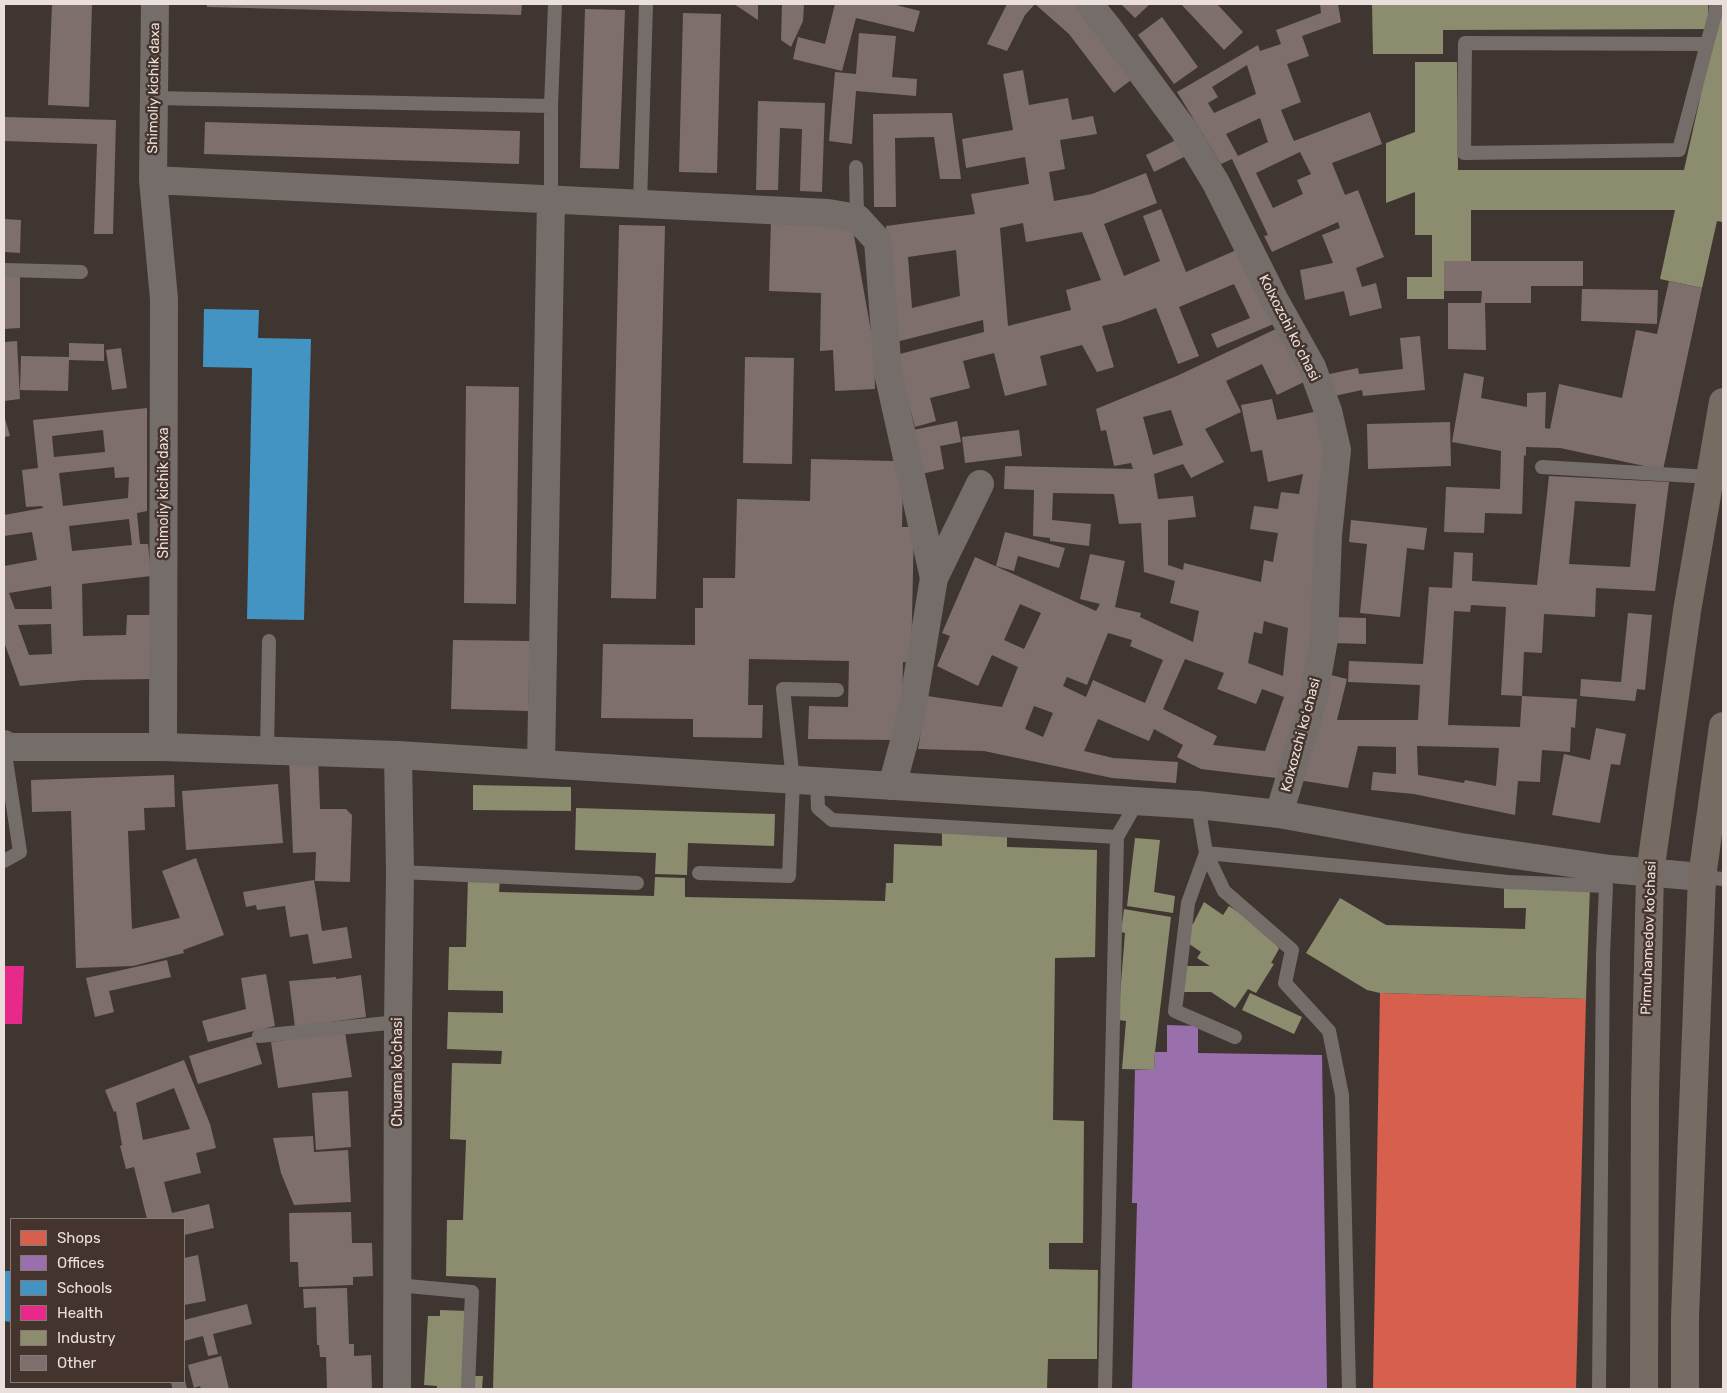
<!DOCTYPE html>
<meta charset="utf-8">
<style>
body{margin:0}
#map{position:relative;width:1727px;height:1393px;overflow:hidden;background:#3f3632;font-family:Rubik,sans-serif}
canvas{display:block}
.frame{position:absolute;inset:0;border:5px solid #eadfda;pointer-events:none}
.legend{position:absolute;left:10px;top:1218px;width:175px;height:165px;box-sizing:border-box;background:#44342d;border:1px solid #867872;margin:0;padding:6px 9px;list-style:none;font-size:15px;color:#eadfda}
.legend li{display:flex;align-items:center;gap:10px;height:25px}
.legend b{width:25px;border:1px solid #867872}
</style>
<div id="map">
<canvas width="1727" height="1393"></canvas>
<div class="frame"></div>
<ul class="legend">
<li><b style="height:14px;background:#d6604d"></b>Shops</li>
<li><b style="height:14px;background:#9970ab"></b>Offices</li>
<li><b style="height:14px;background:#4393c3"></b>Schools</li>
<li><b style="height:14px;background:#e7298a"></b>Health</li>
<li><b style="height:14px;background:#8c8c6e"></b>Industry</li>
<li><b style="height:14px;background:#7e6f6d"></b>Other</li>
</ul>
</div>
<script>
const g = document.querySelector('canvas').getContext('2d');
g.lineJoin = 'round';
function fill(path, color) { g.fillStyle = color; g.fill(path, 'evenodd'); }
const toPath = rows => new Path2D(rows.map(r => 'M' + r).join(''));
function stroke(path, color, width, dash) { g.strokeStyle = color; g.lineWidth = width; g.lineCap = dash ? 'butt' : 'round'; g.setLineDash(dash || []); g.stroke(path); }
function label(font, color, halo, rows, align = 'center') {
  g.font = font + ' Rubik,sans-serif'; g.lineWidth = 5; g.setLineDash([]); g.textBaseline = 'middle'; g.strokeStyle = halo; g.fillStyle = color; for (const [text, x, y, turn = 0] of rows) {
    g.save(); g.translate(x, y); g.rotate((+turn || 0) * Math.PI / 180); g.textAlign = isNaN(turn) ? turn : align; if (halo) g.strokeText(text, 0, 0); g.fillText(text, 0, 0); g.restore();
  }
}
const shops = toPath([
 [1380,993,1586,999,1576,1389,1373,1389]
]);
const offices = toPath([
 [1167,1025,1198,1026,1198,1053,1322,1055,1327,1389,1132,1389,1137,1203,1132,1203,1135,1070,1154,1070,1155,1052,1167,1052]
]);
const schools = toPath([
 [204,309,259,310,258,338,311,339,304,620,247,619,252,368,203,367],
 [4,1271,11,1271,11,1322,4,1321]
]);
const health = toPath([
 [4,966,24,966,22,1024,4,1024]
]);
const industry = toPath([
 [1372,4,1708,4,1708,29,1443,30,1443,54,1373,54],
 [1721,4,1723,4,1723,214,1722,222,1717,221,1702,288,1660,279,1675,210,1471,210,1471,261,1444,261,1444,299,1407,299,1407,277,1432,277,1432,235,1415,235,1415,192,1386,203,1386,143,1415,132,1415,62,1457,62,1458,170,1684,170],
 [473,785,571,787,571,811,473,810],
 [576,808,775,814,774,846,688,843,687,875,655,874,656,853,575,850],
 [942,831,1007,833,1007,847,1097,850,1095,957,1055,958,1053,1120,1084,1121,1083,1243,1049,1243,1049,1269,1098,1270,1097,1359,1048,1359,1047,1389,493,1389,496,1278,446,1276,447,1220,463,1220,466,1140,450,1139,452,1063,501,1064,502,1051,447,1049,448,1012,503,1013,503,991,448,990,449,947,466,947,468,877,500,878,499,892,654,896,655,877,685,878,685,897,885,901,886,883,893,883,894,844,942,846],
 [1135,838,1160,840,1154,892,1175,896,1173,913,1127,906],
 [1504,884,1590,887,1586,999,1380,993,1367,990,1306,953,1340,898,1386,925,1525,929,1526,908,1504,908],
 [1204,902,1223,915,1229,906,1270,933,1279,949,1271,963,1274,964,1256,993,1248,989,1235,1008,1211,992,1184,992,1183,966,1210,966,1197,958,1201,952,1185,941,1189,923,1193,924],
 [1124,909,1171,917,1155,1052,1154,1070,1122,1069,1126,1021,1118,1020,1125,933,1121,932],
 [1250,993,1302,1017,1294,1034,1242,1010],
 [440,1310,466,1311,463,1389,437,1389,437,1386,424,1385,428,1316,440,1316],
 [474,1376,483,1376,482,1389,474,1389]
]);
const building = toPath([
 [52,4,92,4,89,107,48,105],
 [207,4,522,4,521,15,207,7],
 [734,4,758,4,758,20],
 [782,4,804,4,803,21,791,47,781,40],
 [835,4,892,4,920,11,914,32,856,18,842,71,793,59,798,37,825,44],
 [1007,4,1035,4,1025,15,1007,51,987,44],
 [1035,4,1076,4,1135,77,1114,93,1069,34],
 [1121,4,1150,4,1135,18],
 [1181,4,1217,4,1243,32,1224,50],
 [1320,4,1338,4,1341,22,1302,36,1309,56,1287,64,1301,102,1281,110,1290,132,1294,141,1370,112,1382,144,1332,163,1345,195,1358,190,1384,257,1356,268,1362,287,1376,283,1382,308,1350,316,1344,291,1305,300,1300,270,1333,263,1322,235,1340,228,1338,222,1272,252,1264,236,1268,235,1232,159,1221,164,1177,92,1258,45,1260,51,1281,44,1276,30,1321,13],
 [1247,65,1256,94,1214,113,1208,103,1218,97,1212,87],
 [1260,118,1268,142,1238,156,1226,134],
 [1300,152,1311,174,1297,180,1303,194,1273,208,1256,173],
 [585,9,625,10,619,169,580,168],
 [683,13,721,14,717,173,679,172],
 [1162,17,1198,67,1174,84,1138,35],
 [859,33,896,36,892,77,917,79,916,96,856,91,852,144,829,141,835,72,856,74],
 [1023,70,1029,105,1068,98,1072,120,1093,116,1097,134,1060,140,1065,169,1049,172,1054,201,1092,194,1146,173,1157,203,1104,224,1124,276,1160,261,1143,216,1161,209,1186,272,1241,248,1276,323,1217,348,1211,334,1250,318,1234,284,1179,307,1199,356,1178,364,1156,308,1119,322,1102,326,1114,367,1097,372,1082,345,1040,356,1047,385,1005,396,994,353,963,361,970,388,930,398,936,421,915,427,896,355,984,332,983,320,896,342,886,226,975,214,971,194,1029,184,1025,157,966,168,962,139,1013,130,1003,74],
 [1023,223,1026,242,1082,232,1101,280,1066,290,1071,310,1008,326,1000,228],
 [956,250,960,296,912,308,908,257],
 [758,101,825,103,822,192,800,191,802,129,780,128,778,190,756,190],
 [952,113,961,179,940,179,934,137,895,138,896,207,874,207,873,114],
 [4,117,116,120,113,234,94,234,97,144,4,141],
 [205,122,520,131,519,164,204,154],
 [1182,137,1190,154,1154,172,1146,155],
 [4,219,21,220,20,253,4,252],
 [771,219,853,230,874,348,875,389,835,391,833,350,820,351,821,293,769,291],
 [619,225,665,226,656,599,611,598],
 [1444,261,1583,261,1583,286,1531,286,1531,303,1485,303,1486,350,1448,349,1448,303,1481,303,1482,291,1444,291],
 [4,273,20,274,20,328,4,329],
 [1669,281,1702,288,1663,470,1560,448,1526,447,1526,456,1524,455,1522,514,1485,513,1484,533,1444,532,1446,487,1500,489,1501,451,1452,442,1464,373,1484,377,1481,398,1527,407,1527,393,1546,392,1545,428,1550,429,1559,384,1622,398,1636,330,1657,334],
 [1582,289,1658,290,1657,324,1581,321],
 [1280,327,1306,381,1277,395,1262,364,1226,381,1241,412,1205,429,1224,462,1191,478,1183,464,1154,474,1158,499,1193,496,1196,517,1168,520,1168,565,1183,570,1184,563,1261,582,1264,560,1273,562,1278,533,1250,529,1254,506,1278,509,1281,492,1299,494,1303,474,1268,482,1262,450,1251,452,1241,405,1272,399,1277,420,1318,411,1330,468,1308,685,1276,778,1201,769,1177,757,1183,745,1154,729,1149,741,1098,719,1084,751,1113,758,1178,762,1176,783,1112,778,984,751,918,749,927,696,1002,707,1018,667,992,655,978,686,937,666,950,636,942,633,975,557,1096,611,1100,604,1080,599,1090,554,1125,561,1115,607,1141,613,1140,617,1193,642,1199,611,1170,603,1175,581,1144,572,1141,523,1119,524,1114,494,1053,493,1052,520,1091,524,1089,546,1050,541,1050,538,1033,536,1034,490,1004,489,1005,466,1133,469,1131,463,1114,466,1106,430,1101,431,1096,409,1179,375],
 [1171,410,1183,445,1153,455,1143,417],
 [1020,604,1041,613,1024,649,1004,640],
 [1264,621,1288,628,1283,676,1248,663,1254,632,1262,634],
 [1108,633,1132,640,1130,646,1163,660,1145,703,1093,680,1086,697,1063,686,1067,677,1087,685],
 [1185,659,1224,673,1217,689,1256,704,1262,689,1284,697,1265,751,1213,745,1217,736,1163,709],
 [1034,706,1053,713,1043,737,1025,729],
 [1420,336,1425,390,1363,396,1362,390,1325,398,1320,376,1358,368,1359,374,1403,369,1400,338],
 [17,341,20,399,4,401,4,342],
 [69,343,104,344,104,361,69,360,68,391,20,390,21,356,69,357],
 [121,348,127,388,112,390,106,350],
 [745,357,794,358,792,464,743,463],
 [466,386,519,387,516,604,464,603],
 [147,408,147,511,137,513,140,544,148,544,151,576,82,584,83,636,126,635,127,615,152,615,152,679,84,680,20,686,4,642,4,566,37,560,32,532,4,536,4,515,43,508,42,506,26,507,22,470,38,468,33,420],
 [103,430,105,452,54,457,52,436],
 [114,467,115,478,129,477,128,498,63,506,59,473],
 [129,519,132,545,72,551,69,526],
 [51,586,52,609,15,609,9,593],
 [51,624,52,654,29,655,18,625],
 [4,415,10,436,4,437],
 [957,421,961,442,940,446,944,469,921,474,913,430],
 [1450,422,1451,466,1368,469,1367,424],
 [1019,430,1022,456,965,463,962,437],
 [811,459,894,461,903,480,902,527,914,527,911,662,903,662,902,708,892,740,808,739,809,706,848,707,849,661,749,659,748,705,763,705,762,738,693,737,693,719,601,718,603,644,695,645,695,608,703,608,703,578,735,578,737,499,810,501],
 [1549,476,1669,482,1655,591,1596,588,1595,617,1544,614,1542,653,1524,652,1522,696,1501,695,1506,607,1471,605,1470,612,1454,611,1448,725,1520,727,1522,696,1577,699,1575,728,1571,727,1570,752,1542,750,1540,782,1518,781,1515,815,1414,794,1371,790,1373,772,1396,774,1396,747,1358,746,1348,788,1298,780,1327,674,1347,679,1337,720,1418,720,1420,685,1348,682,1349,661,1423,664,1429,587,1452,588,1454,552,1473,553,1472,581,1537,585],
 [1575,501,1636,504,1630,567,1569,564],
 [1417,746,1499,748,1496,786,1465,780,1464,783,1418,775],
 [1351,520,1427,528,1424,550,1407,548,1400,617,1360,613,1367,544,1349,542],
 [1005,532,1065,548,1059,568,1018,556,1014,571,996,566],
 [1628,613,1652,615,1645,690,1637,689,1635,701,1580,696,1581,679,1621,682],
 [1333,617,1366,618,1366,644,1333,643],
 [453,640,530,641,528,711,451,709],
 [1596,728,1626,734,1620,765,1611,764,1600,823,1552,815,1564,754,1590,760],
 [318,757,320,809,346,809,352,815,350,882,315,881,316,852,293,853,289,758],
 [174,775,175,807,144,808,145,830,128,831,132,929,180,918,162,871,196,858,224,935,183,950,184,953,133,966,76,968,71,811,32,812,31,780],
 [278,784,283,843,186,850,182,791],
 [314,880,322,931,347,927,352,958,313,964,308,934,290,937,285,906,257,910,256,905,246,907,243,892],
 [167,960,171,977,109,991,114,1012,95,1017,86,978],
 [266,974,275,1026,208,1042,202,1021,246,1009,241,978],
 [361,975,366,1017,295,1027,289,981,336,977,336,979],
 [345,1032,352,1077,278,1088,271,1042],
 [254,1036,262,1064,198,1084,189,1056],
 [184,1060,210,1124,216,1148,196,1153,201,1173,164,1182,172,1213,209,1204,214,1228,184,1235,184,1219,147,1219,134,1167,126,1169,120,1146,122,1145,116,1111,114,1112,105,1090],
 [174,1088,190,1129,143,1140,136,1103],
 [348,1091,351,1147,316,1150,312,1093],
 [313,1136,314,1152,348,1150,351,1202,294,1205,281,1173,273,1138],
 [351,1212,352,1243,372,1243,373,1276,353,1277,353,1285,299,1287,298,1262,290,1262,289,1213],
 [198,1255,206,1301,184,1305,184,1258],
 [347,1288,349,1344,354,1344,354,1356,371,1355,372,1389,327,1389,326,1357,320,1357,319,1345,317,1345,316,1307,304,1308,303,1289],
 [247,1304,252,1324,213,1334,218,1354,208,1356,203,1336,184,1341,184,1320],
 [221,1356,229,1389,201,1389,200,1386,194,1388,188,1365]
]);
const service = toPath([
 [1707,44,1465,43,1464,153,1679,150,1707,44,1715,15,1716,4],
 [154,98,551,106],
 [856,167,857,218],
 [551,199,551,106,555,4],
 [640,204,646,4],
 [4,270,81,272],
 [1542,467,1710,477],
 [4,747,20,852,4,861],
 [267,751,269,641],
 [817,782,818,808,832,820,1117,837,1137,802],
 [1198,805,1206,853,1224,891,1292,950,1285,983,1329,1031,1342,1095,1349,1389],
 [400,872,637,883],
 [699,873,789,876,793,780,783,689,837,690],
 [1702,877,1723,879],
 [259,1036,398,1022],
 [1235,1037,1175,1011,1188,903,1206,853,1508,882,1606,886,1603,955,1599,1389],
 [397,1285,472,1292,468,1387],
 [178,1382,180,1389],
 [1105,1389,1117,837]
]);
const minor = toPath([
 [155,4,153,180,164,299,163,747,398,755],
 [1089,4,1109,29,1184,130,1216,183,1274,299,1312,367,1328,411,1337,450,1328,535,1324,639,1313,701,1279,814],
 [153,180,828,213,857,218,878,241,888,373,934,578,911,716,892,786],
 [934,578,980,484],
 [4,744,5,747,163,747],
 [541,764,551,199]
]);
const tertiary = toPath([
 [397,1389,398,1022,400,872,398,755,1198,805,1279,814,1461,847,1610,869,1702,877]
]);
const primary = toPath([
 [1644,1389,1645,1094,1650,873,1687,611,1723,402],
 [1685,1389,1685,1317,1702,877,1723,726]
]);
const streetNames = [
 ["Shimoliy kichik daxa",154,88,-89],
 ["Kolxozchi koʻchasi",1289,328,63],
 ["Shimoliy kichik daxa",164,493,-90],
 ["Kolxozchi koʻchasi",1301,735,-75],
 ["Pirmuhamedov ko'chasi",1649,938,-88],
 ["Chuama ko'chasi",398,1072,-90]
];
fill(shops, '#d6604d');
fill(offices, '#9970ab');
fill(schools, '#4393c3');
fill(health, '#e7298a');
fill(industry, '#8c8c6e');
fill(building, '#7e6f6d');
stroke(service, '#756d6a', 14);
stroke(minor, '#756d6a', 28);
stroke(tertiary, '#756d6a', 28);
stroke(primary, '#766c63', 28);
label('14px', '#eadfda', '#44342d', streetNames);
</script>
